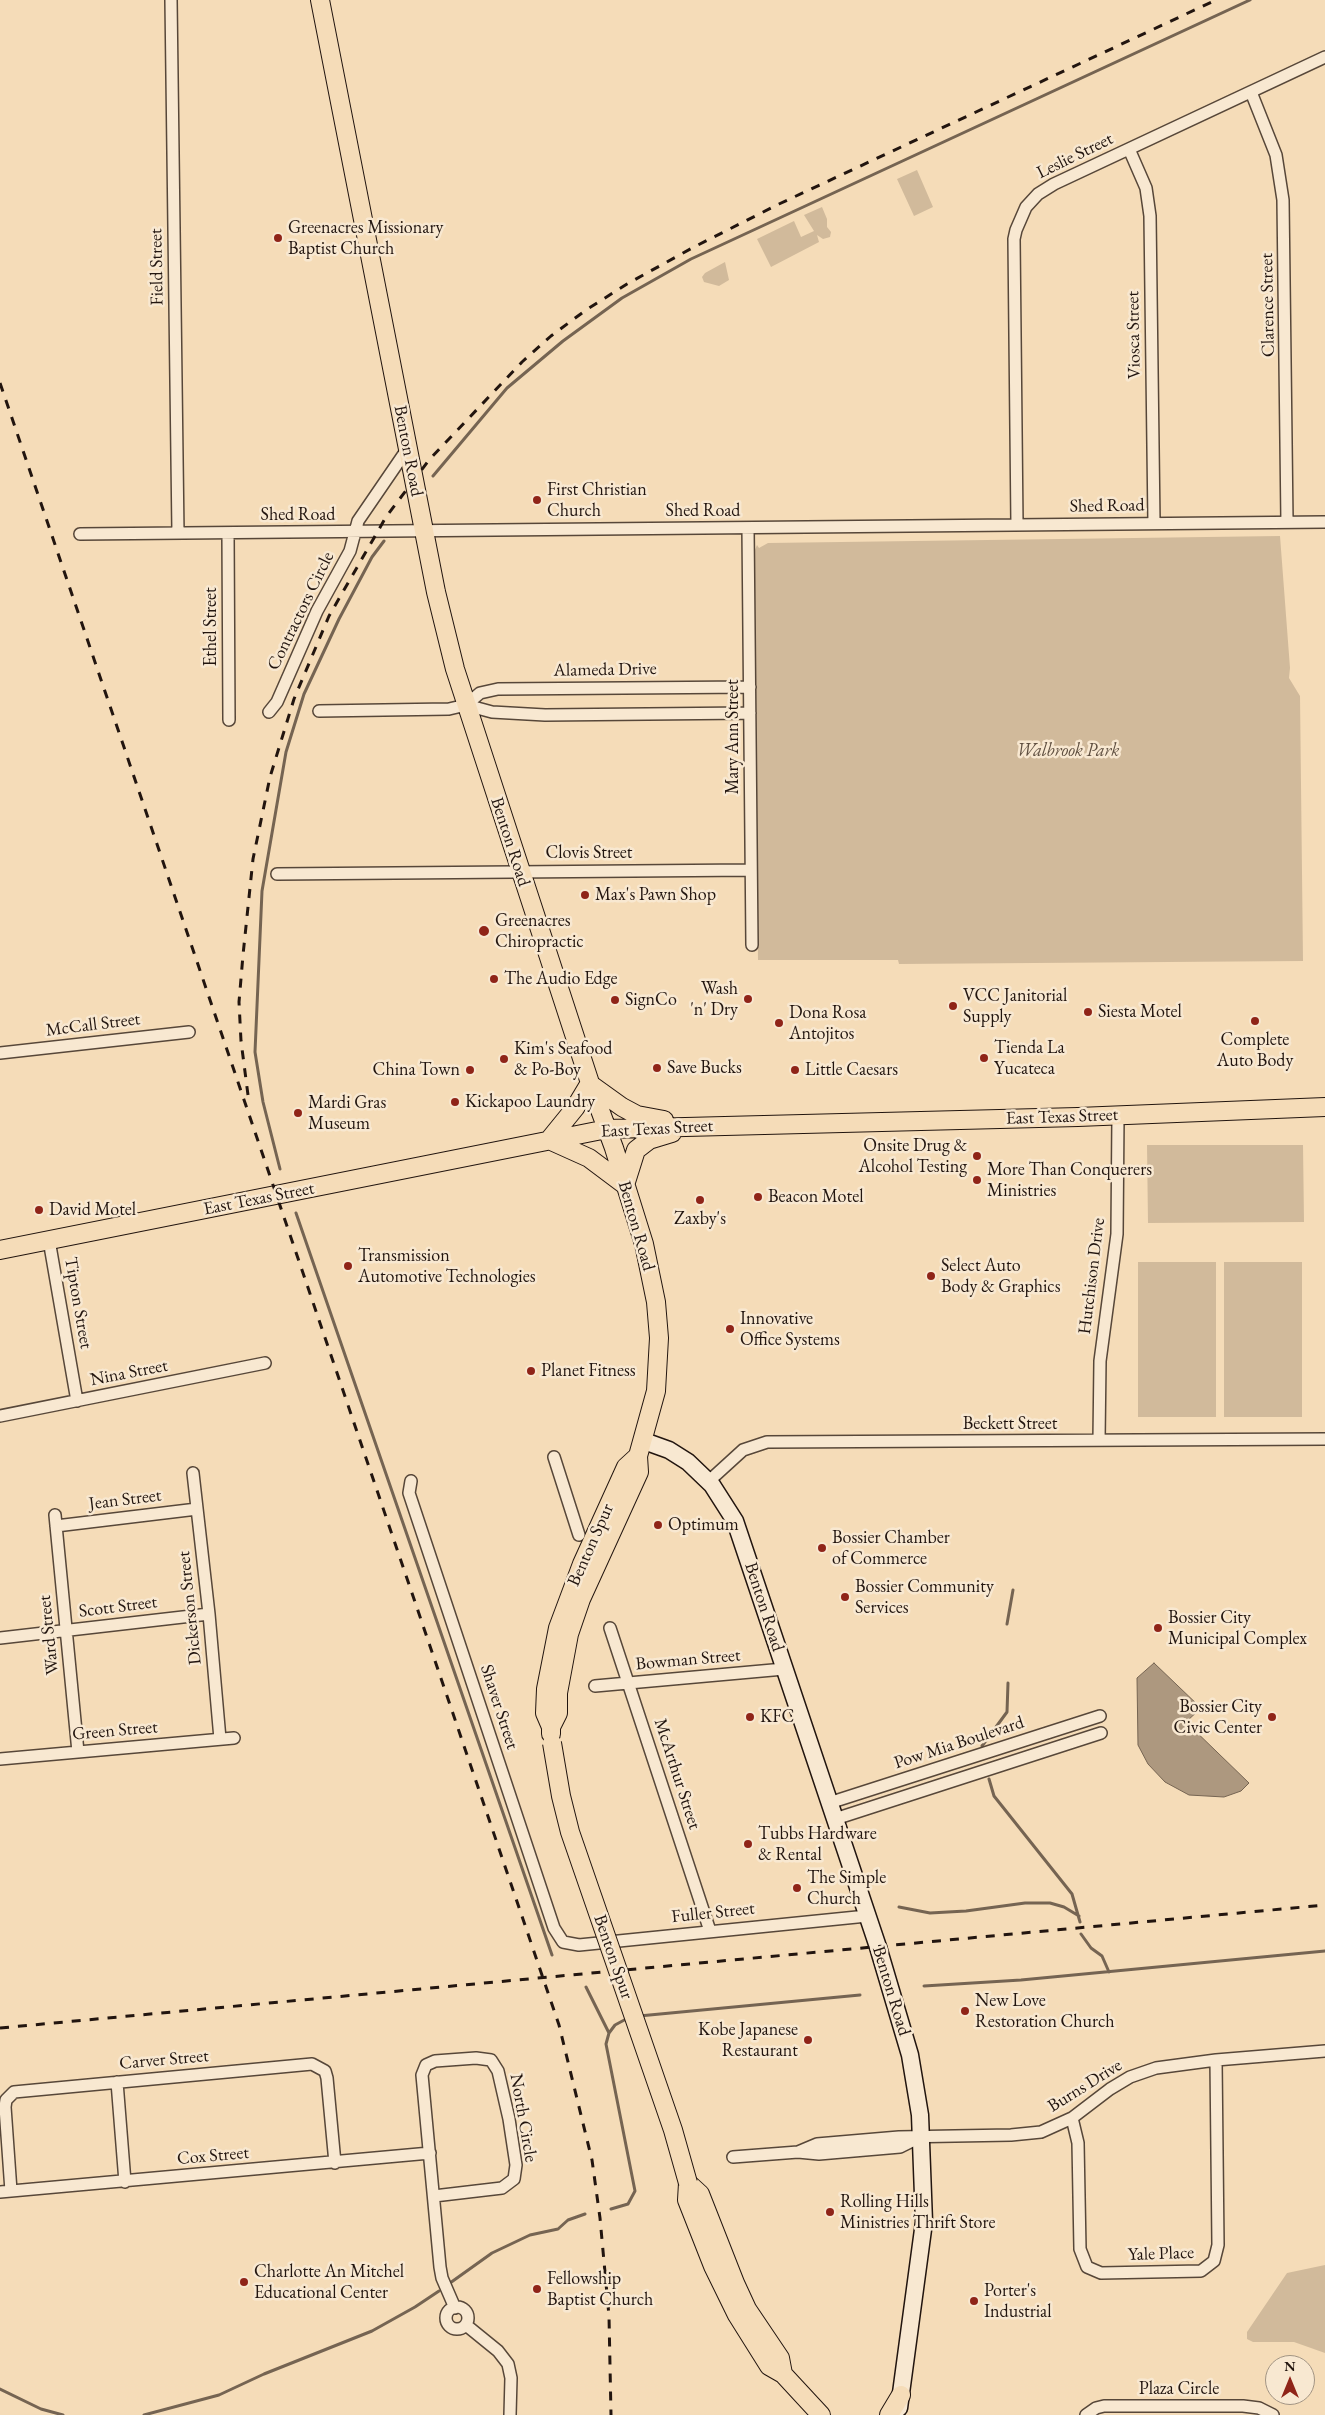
<!DOCTYPE html>
<style>
body{margin:0}
#map{position:relative;width:1325px;height:2415px;overflow:hidden;background:#f5dcb8;font-family:"EB Garamond",serif}
canvas{display:block}
.north{position:absolute;left:1265px;top:2355px;width:50px;height:50px;box-sizing:border-box;background:#f8e8d1;border:1px solid #a29483;border-radius:50%;rotate:0deg;font-size:14px;font-weight:700;line-height:20px;text-align:center;color:#22150f}
.north::after{content:'';display:block;margin:auto;width:18px;height:22px;background:#8f2418;clip-path:polygon(50% 0,100% 100%,50% 72%,0 100%)}
</style>
<div id="map">
<canvas width="1325" height="2415"></canvas>
<div class="north">N</div>
</div>
<script>
const g = document.querySelector('canvas').getContext('2d');
g.lineJoin = 'round';
function fill(path, color) { g.fillStyle = color; g.fill(path, 'evenodd'); }
const toPath = rows => new Path2D(rows.map(r => 'M' + r).join(''));
function stroke(path, color, width, dash) { g.strokeStyle = color; g.lineWidth = width; g.lineCap = dash ? 'butt' : 'round'; g.setLineDash(dash || []); g.stroke(path); }
function label(font, color, halo, rows, align = 'center') {
  g.font = font + ' "EB Garamond",serif'; g.lineWidth = 5; g.setLineDash([]); g.textBaseline = 'middle'; g.strokeStyle = halo; g.fillStyle = color; for (const [text, x, y, turn = 0] of rows) {
    g.save(); g.translate(x, y); g.rotate((+turn || 0) * Math.PI / 180); g.textAlign = isNaN(turn) ? turn : align; if (halo) g.strokeText(text, 0, 0); g.fillText(text, 0, 0); g.restore();
  }
}
const green = toPath([
 [917,170,933,207,914,216,897,179],
 [822,207,827,219,827,227,831,232,830,237,823,239,817,235,819,242,771,267,757,239,794,221,801,237,814,231,804,215],
 [725,262,729,280,719,286,704,282,702,277,705,273],
 [1280,536,1290,668,1289,678,1300,696,1303,961,899,964,898,960,758,960,754,552,757,545,759,548,768,543],
 [1147,1145,1303,1145,1304,1222,1148,1223],
 [1138,1262,1216,1262,1216,1417,1138,1417],
 [1224,1262,1302,1262,1302,1417,1224,1417],
 [1325,2265,1325,2353,1294,2342,1253,2342,1247,2339,1247,2332,1287,2273]
]);
const water = toPath([
 [1154,1663,1201,1708,1186,1722,1249,1783,1241,1791,1224,1797,1189,1795,1165,1782,1148,1764,1138,1745,1137,1678,1154,1663]
]);
const stream = toPath([
 [433,476,507,388,563,341,622,298,691,259,1250,0],
 [280,1169,263,1102,255,1052,262,891,286,752,304,694,339,619,372,557,384,541],
 [296,1213,552,1955],
 [1007,1624,1013,1590],
 [982,1746,1007,1712,1008,1683],
 [989,1779,994,1796,1072,1894,1080,1922],
 [899,1907,930,1913,966,1911,1025,1903,1050,1903,1064,1907,1079,1916],
 [1081,1934,1091,1948,1102,1956,1109,1972],
 [924,1986,1021,1980,1325,1951],
 [586,1987,609,2033],
 [639,2016,860,1995],
 [611,2209,628,2204,635,2191,606,2044,609,2033,615,2025,628,2018],
 [450,2283,492,2253,530,2235,558,2229,568,2220,585,2214],
 [0,2389,41,2409,63,2415],
 [144,2415,219,2395,264,2374,372,2331,415,2307,439,2291]
]);
const minor = toPath([
 [171,0,178,533],
 [1251,92,1276,155,1283,200,1287,522],
 [1129,149,1146,188,1150,216,1154,523],
 [1017,525,1014,239,1016,230,1026,207,1038,194,1054,184,1325,57],
 [748,528,752,945],
 [228,533,229,720],
 [80,534,1325,522],
 [466,705,492,712,545,715,750,713],
 [319,711,449,709,466,705,480,693,498,689,750,687],
 [269,712,277,702,317,611,350,551,358,521,408,448],
 [277,874,751,870],
 [0,1053,189,1032],
 [49,1240,77,1401],
 [0,1416,265,1363],
 [1099,1440,1100,1361,1117,1234,1118,1116],
 [554,1457,579,1535],
 [193,1473,209,1614,220,1739],
 [411,1481,409,1493,554,1928,563,1942,579,1945,867,1916],
 [709,1481,743,1450,767,1442,1325,1439],
 [55,1515,78,1752],
 [56,1526,197,1509],
 [610,1628,710,1931],
 [0,1638,209,1614],
 [595,1686,784,1669],
 [0,1759,234,1738],
 [829,1803,1100,1716],
 [835,1819,1101,1733],
 [117,2082,125,2182],
 [1072,2118,1078,2143,1080,2249,1087,2267,1101,2273,1201,2271,1214,2261,1218,2245,1216,2060],
 [798,2152,817,2144,899,2137,1011,2135,1041,2132,1072,2118,1110,2089,1130,2077,1156,2068,1216,2060,1325,2051],
 [733,2157,798,2152,819,2154,900,2147,920,2137],
 [11,2191,5,2107,6,2100,14,2092,312,2064,325,2071,327,2078,335,2163],
 [0,2192,430,2153],
 [434,2196,502,2188,514,2179,516,2165,509,2119,498,2071,491,2060,476,2058,435,2061,426,2065,422,2075,440,2267,442,2278,455,2308],
 '446 2318a11 11 0 1 1 22 0a11 11 0 1 1-22 0Z',
 [466,2325,498,2351,508,2364,511,2378,510,2415],
 [1086,2415,1096,2408,1104,2406,1243,2406,1259,2408,1273,2415]
]);
const secondary = toPath([
 [644,1441,669,1450,688,1462,712,1485,735,1521,878,1947,910,2055,920,2115,924,2222,899,2408]
]);
const primary = toPath([
 [320,0,436,592,455,669,590,1083,614,1148,644,1244,656,1302,659,1338,656,1391,638,1456,639,1472,581,1599,569,1634,558,1693,558,1713,551,1727],
 [590,1084,622,1107,637,1115,664,1120],
 [549,1140,589,1158,625,1185],
 [549,1140,575,1108,590,1083],
 [625,1185,636,1150,649,1140,672,1133],
 [0,1250,607,1129,1078,1117,1325,1107],
 [551,1734,551,1727,545,1713,546,1689,558,1628,582,1564,626,1467,638,1456],
 [688,2183,687,2200,713,2266,737,2315,769,2366,783,2374,821,2415],
 [688,2183,700,2194,735,2283,747,2309,780,2358,783,2374],
 [889,2415,901,2395]
]);
const rail = toPath([
 [0,383,559,2025,592,2160,600,2218,609,2316,611,2415],
 [248,1095,241,1041,239,1002,243,955,253,859,270,777,294,699,329,616,386,517,429,460,522,362,551,336,586,310,627,284,694,247,779,204,1216,0],
 [0,2028,1325,1905]
]);
const primaryBridge = toPath([
 [552,1743,561,1796,570,1832,673,2130,688,2183]
]);
const markers = [
 [278,238,5,"#8f2418"],
 [537,500,5,"#8f2418"],
 [585,895,5,"#8f2418"],
 [484,931,6,"#8f2418"],
 [494,979,5,"#8f2418"],
 [748,999,5,"#8f2418"],
 [615,1000,5,"#8f2418"],
 [953,1006,5,"#8f2418"],
 [1088,1012,5,"#8f2418"],
 [1255,1021,5,"#8f2418"],
 [779,1023,5,"#8f2418"],
 [984,1058,5,"#8f2418"],
 [504,1059,5,"#8f2418"],
 [657,1068,5,"#8f2418"],
 [470,1070,5,"#8f2418"],
 [795,1070,5,"#8f2418"],
 [455,1102,5,"#8f2418"],
 [298,1113,5,"#8f2418"],
 [977,1156,5,"#8f2418"],
 [977,1180,5,"#8f2418"],
 [758,1197,5,"#8f2418"],
 [700,1200,5,"#8f2418"],
 [39,1210,5,"#8f2418"],
 [348,1266,5,"#8f2418"],
 [931,1276,5,"#8f2418"],
 [730,1329,5,"#8f2418"],
 [531,1371,5,"#8f2418"],
 [658,1525,5,"#8f2418"],
 [822,1548,5,"#8f2418"],
 [845,1597,5,"#8f2418"],
 [1158,1628,5,"#8f2418"],
 [750,1717,5,"#8f2418"],
 [1272,1717,5,"#8f2418"],
 [748,1844,5,"#8f2418"],
 [797,1888,5,"#8f2418"],
 [965,2011,5,"#8f2418"],
 [808,2040,5,"#8f2418"],
 [830,2212,5,"#8f2418"],
 [244,2282,5,"#8f2418"],
 [537,2289,5,"#8f2418"],
 [974,2301,5,"#8f2418"]
];
const streetNames = [
 ["Leslie Street",1075,156,-26],
 ["Field Street",157,267,-91],
 ["Clarence Street",1268,305,-91],
 ["Viosca Street",1134,335,-91],
 ["Benton Road",408,451,79],
 ["Shed Road",1107,506,-1],
 ["Shed Road",703,511],
 ["Shed Road",298,515],
 ["Contractors Circle",301,611,-64],
 ["Ethel Street",211,627,-90],
 ["Alameda Drive",605,670,-1],
 ["Mary Ann Street",733,737,-90],
 ["Benton Road",510,842,72],
 ["Clovis Street",589,853],
 ["McCall Street",93,1025,-7],
 ["East Texas Street",1062,1117,-2],
 ["East Texas Street",657,1129,-3],
 ["East Texas Street",259,1199,-11],
 ["Benton Road",636,1226,74],
 ["Hutchison Drive",1092,1276,-83],
 ["Tipton Street",78,1303,80],
 ["Nina Street",129,1373,-11],
 ["Beckett Street",1010,1424],
 ["Jean Street",125,1500,-7],
 ["Benton Spur",591,1545,-66],
 ["Scott Street",118,1607,-7],
 ["Benton Road",764,1607,72],
 ["Dickerson Street",190,1608,-96],
 ["Ward Street",49,1635,-96],
 ["Bowman Street",688,1660,-5],
 ["Shaver Street",499,1707,72],
 ["Green Street",115,1731,-5],
 ["Pow Mia Boulevard",959,1743,-18],
 ["McArthur Street",677,1774,72],
 ["Fuller Street",713,1913,-6],
 ["Benton Spur",613,1957,71],
 ["Benton Road",891,1991,73],
 ["Carver Street",164,2060,-5],
 ["Burns Drive",1085,2086,-32],
 ["North Circle",523,2118,80],
 ["Cox Street",213,2156,-5],
 ["Yale Place",1161,2254,-2],
 ["Plaza Circle",1179,2389]
];
const poiNames = [
 ["Greenacres Missionary",288,228],
 ["Baptist Church",288,249],
 ["First Christian",547,490],
 ["Church",547,511],
 ["Max's Pawn Shop",595,895],
 ["Greenacres",495,921],
 ["Chiropractic",495,942],
 ["The Audio Edge",504,979],
 ["Wash",738,989,"right"],
 ["'n' Dry",738,1010,"right"],
 ["VCC Janitorial",963,996],
 ["Supply",963,1017],
 ["SignCo",625,1000],
 ["Siesta Motel",1098,1012],
 ["Dona Rosa",789,1013],
 ["Antojitos",789,1034],
 ["Complete",1255,1040,"center"],
 ["Auto Body",1255,1061,"center"],
 ["Tienda La",994,1048],
 ["Yucateca",994,1069],
 ["Kim's Seafood",514,1049],
 ["& Po-Boy",514,1070],
 ["Save Bucks",667,1068],
 ["China Town",460,1070,"right"],
 ["Little Caesars",805,1070],
 ["Kickapoo Laundry",465,1102],
 ["Mardi Gras",308,1103],
 ["Museum",308,1124],
 ["Onsite Drug &",967,1146,"right"],
 ["Alcohol Testing",967,1167,"right"],
 ["More Than Conquerers",987,1170],
 ["Ministries",987,1191],
 ["Beacon Motel",768,1197],
 ["David Motel",49,1210],
 ["Zaxby's",700,1219,"center"],
 ["Transmission",358,1256],
 ["Automotive Technologies",358,1277],
 ["Select Auto",941,1266],
 ["Body & Graphics",941,1287],
 ["Innovative",740,1319],
 ["Office Systems",740,1340],
 ["Planet Fitness",541,1371],
 ["Optimum",668,1525],
 ["Bossier Chamber",832,1538],
 ["of Commerce",832,1559],
 ["Bossier Community",855,1587],
 ["Services",855,1608],
 ["Bossier City",1168,1618],
 ["Municipal Complex",1168,1639],
 ["Bossier City",1262,1707,"right"],
 ["Civic Center",1262,1728,"right"],
 ["KFC",760,1717],
 ["Tubbs Hardware",758,1834],
 ["& Rental",758,1855],
 ["The Simple",807,1878],
 ["Church",807,1899],
 ["New Love",975,2001],
 ["Restoration Church",975,2022],
 ["Kobe Japanese",798,2030,"right"],
 ["Restaurant",798,2051,"right"],
 ["Rolling Hills",840,2202],
 ["Ministries Thrift Store",840,2223],
 ["Charlotte An Mitchel",254,2272],
 ["Educational Center",254,2293],
 ["Fellowship",547,2279],
 ["Baptist Church",547,2300],
 ["Porter's",984,2291],
 ["Industrial",984,2312]
];
const parkNames = [
 ["Walbrook Park",1068,751]
];
fill(green, '#d1ba9b');
fill(water, '#ad987f');
stroke(water, '#756452', 1);
stroke(stream, '#756452', 3);
stroke(minor, '#574739', 14);
stroke(secondary, '#22150f', 19);
stroke(primary, '#22150f', 20);
stroke(minor, '#f8e8d1', 11);
stroke(secondary, '#f8e8d1', 16);
stroke(primary, '#f5dcb8', 18);
stroke(rail, '#22150f', 3, [9, 9]);
stroke(primaryBridge, '#22150f', 20, []);
stroke(primaryBridge, '#f5dcb8', 18);
for (const [x, y, r, color] of markers) { const dot = new Path2D(); dot.arc(x, y, r, 0, 2 * Math.PI); g.fillStyle = color; g.fill(dot); stroke(dot, '#f8e8d1', 2); }
label('18px', '#22150f', '#f8e8d1', streetNames);
label('18px', '#22150f', '#f8e8d1', poiNames, 'left');
label('italic 18px', '#5f4f40', '#f8e8d1', parkNames);
</script>
